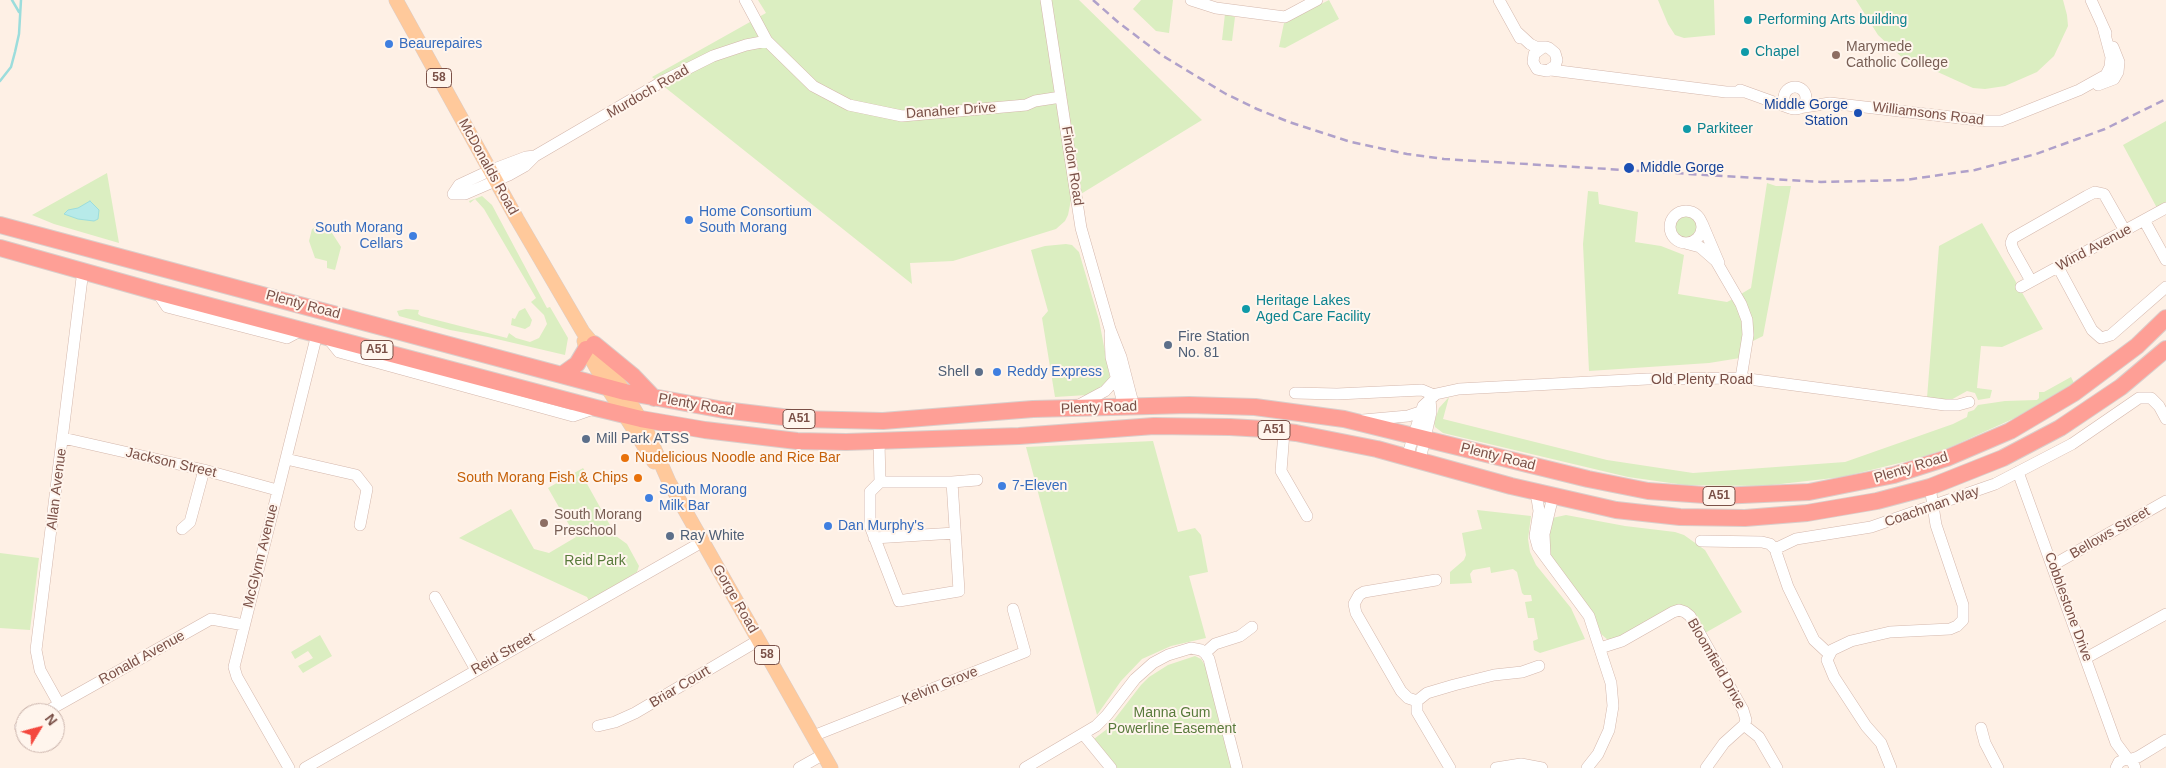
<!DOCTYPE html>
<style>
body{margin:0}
#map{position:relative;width:2166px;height:768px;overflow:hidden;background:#fef0e5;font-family:Arial,sans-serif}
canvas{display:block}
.north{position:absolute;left:15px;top:703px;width:50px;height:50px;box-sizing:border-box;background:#fff5ed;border:1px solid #cab3ab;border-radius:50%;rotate:53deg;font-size:14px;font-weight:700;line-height:20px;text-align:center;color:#7a5047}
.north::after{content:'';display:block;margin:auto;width:18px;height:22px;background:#f4483e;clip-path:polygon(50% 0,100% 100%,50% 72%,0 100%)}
</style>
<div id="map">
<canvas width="2166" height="768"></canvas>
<div class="north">N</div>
</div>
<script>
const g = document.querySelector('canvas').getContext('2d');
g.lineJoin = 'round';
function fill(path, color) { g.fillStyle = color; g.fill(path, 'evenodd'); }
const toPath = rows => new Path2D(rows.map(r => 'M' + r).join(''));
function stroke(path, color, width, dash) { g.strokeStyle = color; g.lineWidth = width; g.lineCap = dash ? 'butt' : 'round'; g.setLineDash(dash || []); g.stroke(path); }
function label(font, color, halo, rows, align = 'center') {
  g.font = font + ' Arial,sans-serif'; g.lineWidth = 4; g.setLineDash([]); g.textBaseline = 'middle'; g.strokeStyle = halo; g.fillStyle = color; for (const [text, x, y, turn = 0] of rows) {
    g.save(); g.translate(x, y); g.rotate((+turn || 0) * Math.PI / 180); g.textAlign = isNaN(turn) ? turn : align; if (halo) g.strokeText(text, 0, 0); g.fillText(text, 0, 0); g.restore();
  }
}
const green = toPath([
 [758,0,1079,0,1202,120,1071,200,1068,215,1065,221,1056,229,953,261,910,263,912,284,652,77,766,13],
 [1141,0,1173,0,1169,33,1156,31,1133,9],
 [1329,0,1339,19,1285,48,1279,47,1284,23],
 [1658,0,1714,0,1715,35,1684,38,1675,35,1668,24],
 [1856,0,2063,0,2067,15,2068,26,2054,56,2037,72,2005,86,1985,89,1973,88,1920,64,1916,69,1909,64,1878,35],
 [1225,14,1235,17,1232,41,1222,40],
 [2166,121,2166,204,2157,208,2123,145],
 [107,173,119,243,54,224,32,215],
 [1767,183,1776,186,1791,186,1763,336,1751,342,1741,294,1751,288],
 [1588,191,1598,192,1599,204,1638,212,1635,242,1661,246,1684,255,1678,294,1727,302,1733,299,1741,315,1744,330,1740,358,1709,363,1589,371,1583,244],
 [482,196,492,205,547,308,550,307,568,338,565,355,488,337,450,330,399,316,397,311,406,309,419,310,418,314,421,316,507,338,509,333,516,338,530,342,539,338,547,324,544,315,531,302,536,298,484,209,475,199,470,203,469,201],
 '1675 227a11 11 0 1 1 22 0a11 11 0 1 1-22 0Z',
 [325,222,341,247,335,270,327,268,327,261,315,258,309,241,312,229],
 [1982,223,2043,329,2002,347,1981,346,1977,388,1992,390,1990,398,1978,400,1975,393,1967,391,1949,401,1927,398,1939,246],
 [1066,244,1072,245,1079,252,1099,320,1110,378,1107,385,1087,395,1055,397,1042,318,1048,311,1031,250,1045,246],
 [525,308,532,320,530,326,525,329,511,325,512,318,515,319,519,311],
 [2071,377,2074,383,2026,413,1946,449,1916,459,1842,477,1763,486,1685,485,1628,477,1443,433,1435,427,1434,423,1439,408,1449,397,1443,419,1607,460,1693,473,1845,462,1953,424,1967,417,1968,412,1974,410,1978,405,2005,401,2037,400,2039,398,2039,392,2044,392],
 [1153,441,1178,532,1195,528,1201,535,1208,572,1189,576,1206,638,1171,646,1142,659,1121,681,1097,715,1026,447],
 [583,468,585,471,581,473,616,536,627,544,639,566,637,572,589,601,587,597,459,538,511,509,534,549,549,553,576,537,548,488],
 [1477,510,1531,516,1528,539,1530,552,1536,565,1571,608,1585,639,1540,653,1534,650,1533,641,1538,639,1534,618,1528,618,1525,602,1532,601,1531,595,1524,595,1522,593,1517,572,1513,569,1491,573,1490,567,1473,570,1470,574,1472,583,1450,584,1450,572,1464,560,1466,555,1462,533,1482,529],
 [1566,515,1625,526,1675,532,1684,535,1705,550,1742,612,1705,633,1689,608,1681,605,1613,640,1608,640,1601,634,1596,620,1551,556,1548,548,1548,528,1552,518],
 [0,553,39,558,30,630,0,628],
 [320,635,332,656,303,673,298,666,313,658,308,651,295,659,291,652],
 [1195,656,1201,659,1206,667,1233,768,1114,768,1094,739,1107,729,1141,685,1149,677,1168,665]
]);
const water = toPath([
 [90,201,99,210,98,219,94,221,78,219,64,214,68,210,78,208,90,201]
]);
const stream = toPath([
 [12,0,19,12],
 [0,81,11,67,15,52,19,34,21,0]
]);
const minor = toPath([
 [745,0,767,41,813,86,849,105,902,116,1026,105,1035,101,1061,97],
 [1046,0,1081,228,1110,329,1121,357,1134,407],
 [1191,0,1216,8,1285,17,1317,0],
 [1499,0,1520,38],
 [2091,0,2106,33],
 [1517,32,1530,44,1536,47,1546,47,1549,48,1555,53,1557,60,1555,66,1547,71,1537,69,1533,62,1534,54,1542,48],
 [1551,70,1726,92,1745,92],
 [2098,85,2114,79,2118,72,2119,62,2113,47],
 '1784 98a11 11 0 1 1 22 0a11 11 0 1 1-22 0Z',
 [1740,90,1790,108],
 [1798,108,1830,103,1986,121,2001,121,2079,90,2106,75,2110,67,2111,57,2103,27],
 [535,156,525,166,509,175,465,194,453,194,459,185,489,171,526,157,535,156,665,80,713,56,746,45,767,41],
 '1670 227a16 16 0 1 1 32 0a16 16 0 1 1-32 0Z',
 [2144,220,2166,260],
 [1702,223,1719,263],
 [1685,243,1700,247,1716,261,1741,304,1747,320,1748,335,1741,378],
 [2058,267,2092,330,2101,338,2111,335,2166,287],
 [2031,281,2013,249,2011,243,2013,238,2087,196,2095,192,2104,194,2125,231],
 [2021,287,2166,208],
 [157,292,167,307,287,338,302,330],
 [1110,333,1111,357,1124,407],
 [327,337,339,352,573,416,596,408],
 [1295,393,1337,394,1422,390,1434,395],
 [1077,406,1105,391,1116,379],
 [1363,420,1408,416,1420,412],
 [1284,432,1281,471,1307,516],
 [63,438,204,470,277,490],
 [879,442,880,482,870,492,870,526,899,601,959,591,952,482,880,482],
 [1407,457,1423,406,1436,394,1459,389,1647,379,1741,378,1945,405,1958,405,1969,402],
 [286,459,356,475,367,489,360,525],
 [1420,460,1431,412,1430,399],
 [2018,472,2116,743,2128,759],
 [952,482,977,480],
 [1536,492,1539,511,1535,536,1538,547,1589,616,1611,683,1613,706,1609,730,1598,754,1587,768],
 [182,529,190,522,204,470],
 [874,538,955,533],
 [1701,541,1762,542,1770,544,1775,549,1796,539,1871,527,1995,484,2072,444,2139,398,2151,398,2159,406,2166,419],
 [1775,549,1788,587,1814,640,1829,654],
 [1545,556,1544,534,1553,496],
 [2053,565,2166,501],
 [435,597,476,670],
 [1600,648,1622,641,1673,612,1679,610,1685,612,1690,616,1743,710,1746,720,1744,725,1759,737,1777,768],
 [1205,653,1209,659,1237,768],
 [2086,658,2166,614],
 [1417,701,1408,698,1401,691,1356,613,1354,604,1359,595,1364,592,1436,580],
 [1417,701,1427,693,1454,685,1494,675,1522,672,1539,666],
 [1417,701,1417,712,1450,768],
 [59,704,40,670,36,650,83,270],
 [44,713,211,619,244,625],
 [598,726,615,722,635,713,759,640],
 [20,727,25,724],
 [1981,728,1985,743,1998,768],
 [1084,735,1111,768],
 [813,736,1025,652,1013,609],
 [2129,760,2138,757,2166,740],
 [289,768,237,677,234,667,317,334],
 [305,768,702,542],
 [799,768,824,754],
 [1025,768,1096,726,1107,715,1135,679,1153,663,1168,655,1191,648,1201,650,1205,653,1215,644,1240,636,1252,627],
 [1496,768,1521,764,1542,768],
 [1706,768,1724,743,1744,725],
 [1891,768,1881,743,1866,726,1834,677,1827,660,1832,650,1851,641,1890,632,1950,629,1957,626,1963,620,1963,605,1936,525,1930,487],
 [2116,768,2119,762,2126,759,2132,761,2135,768]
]);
const major = toPath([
 [396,0,517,219,583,332,600,352,645,427,669,482,831,768],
 [584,341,586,349,607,387,654,462]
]);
const highway = toPath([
 [0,225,625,392,724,410,799,419,883,421,1033,409,1189,405,1255,407,1344,419,1588,479,1648,491,1719,496,1809,492,1894,475,1947,458,2010,431,2074,393,2137,346,2166,318],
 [0,248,157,292,596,408,641,419,705,430,797,441,846,442,1019,436,1154,426,1230,427,1264,429,1296,433,1377,449,1511,486,1616,510,1680,517,1745,518,1807,513,1877,501,1930,487,2003,458,2060,428,2121,387,2166,349],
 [594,344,633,376,654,398],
 [563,374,577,364,586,349]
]);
const rail = toPath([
 [1093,0,1119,23,1163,56,1226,94,1257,109,1289,122,1351,142,1407,154,1444,159,1821,182,1905,180,1975,170,2036,154,2105,129,2166,99]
]);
const markers = [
 [1748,20,5,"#0f9aa8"],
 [389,44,5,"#3f7fe0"],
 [1745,52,5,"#0f9aa8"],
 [1836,55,5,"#8d6e63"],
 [1858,113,5,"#1a4fb4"],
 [1687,129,5,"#0f9aa8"],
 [1629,168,6,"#1a4fb4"],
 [689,220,5,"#3f7fe0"],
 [413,236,5,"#3f7fe0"],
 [1246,309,5,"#0f9aa8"],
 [1168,345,5,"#5c6f8a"],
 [979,372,5,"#5c6f8a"],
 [997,372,5,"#3f7fe0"],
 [586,439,5,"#5c6f8a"],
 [625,458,5,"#e8710a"],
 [638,478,5,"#e8710a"],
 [1002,486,5,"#3f7fe0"],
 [649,498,5,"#3f7fe0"],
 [544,523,5,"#8d6e63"],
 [828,526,5,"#3f7fe0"],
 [670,536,5,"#5c6f8a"]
];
const shields = [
 [439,78,25],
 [377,350,32],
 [799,419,32],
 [1274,430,32],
 [1719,496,32],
 [767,655,25]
];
const shieldNames = [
 ["58",439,78],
 ["A51",377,350],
 ["A51",799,419],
 ["A51",1274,430],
 ["A51",1719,496],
 ["58",767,655]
];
const cultureNames = [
 ["Performing Arts building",1758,20],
 ["Chapel",1755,52],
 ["Parkiteer",1697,129],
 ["Heritage Lakes",1256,301],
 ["Aged Care Facility",1256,317]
];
const shopNames = [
 ["Beaurepaires",399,44],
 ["Home Consortium",699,212],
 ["South Morang",699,228],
 ["South Morang",403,228,"right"],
 ["Cellars",403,244,"right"],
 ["Reddy Express",1007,372],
 ["7-Eleven",1012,486],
 ["South Morang",659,490],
 ["Milk Bar",659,506],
 ["Dan Murphy's",838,526]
];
const educationNames = [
 ["Marymede",1846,47],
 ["Catholic College",1846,63],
 ["South Morang",554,515],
 ["Preschool",554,531]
];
const streetNames = [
 ["Murdoch Road",648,92,-30],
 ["Danaher Drive",951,111,-4],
 ["Williamsons Road",1928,114,7],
 ["Findon Road",1072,166,81],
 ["McDonalds Road",488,167,61],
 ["Wind Avenue",2094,248,-28],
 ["Plenty Road",303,305,15],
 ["Old Plenty Road",1702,380],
 ["Plenty Road",696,405,10],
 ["Plenty Road",1099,408,-2],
 ["Plenty Road",1498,457,14],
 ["Jackson Street",171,463,13],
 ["Plenty Road",1911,468,-17],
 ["Allan Avenue",57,489,-83],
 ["Coachman Way",1932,507,-19],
 ["Bellows Street",2110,533,-30],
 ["McGlynn Avenue",261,556,-76],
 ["Gorge Road",735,599,60],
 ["Cobblestone Drive",2068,607,70],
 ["Reid Street",503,654,-30],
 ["Ronald Avenue",142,658,-29],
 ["Bloomfield Drive",1716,664,60],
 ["Kelvin Grove",940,686,-22],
 ["Briar Court",680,687,-31]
];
const transitNames = [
 ["Middle Gorge",1848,105],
 ["Station",1848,121],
 ["Middle Gorge",1640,168,"left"]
];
const serviceNames = [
 ["Fire Station",1178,337],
 ["No. 81",1178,353],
 ["Shell",969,372,"right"],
 ["Mill Park ATSS",596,439],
 ["Ray White",680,536]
];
const foodNames = [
 ["Nudelicious Noodle and Rice Bar",635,458],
 ["South Morang Fish & Chips",628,478,"right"]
];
const parkNames = [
 ["Reid Park",595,561],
 ["Manna Gum",1172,713],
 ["Powerline Easement",1172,729]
];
fill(green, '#dbeec1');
fill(water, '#b7eae9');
stroke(water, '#9cdddc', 1);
stroke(stream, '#9cdddc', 2.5);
stroke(minor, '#d4b7ac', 12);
stroke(major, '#dacecb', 15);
stroke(highway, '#dacecb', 18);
stroke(minor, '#fff', 11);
stroke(major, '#ffc99b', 14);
stroke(highway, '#fe9f96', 16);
stroke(rail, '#b0a1ca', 2.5, [8, 5]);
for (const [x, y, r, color] of markers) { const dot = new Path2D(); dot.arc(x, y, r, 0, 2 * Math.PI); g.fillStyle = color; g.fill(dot); stroke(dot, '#fff5ed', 2); }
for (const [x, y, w] of shields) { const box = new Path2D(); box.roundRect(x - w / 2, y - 9.5, w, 19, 4); g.fillStyle = '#fff5ed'; g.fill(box); stroke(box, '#7a5047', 1); }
label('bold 12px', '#7a5047', null, shieldNames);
label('14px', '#0d838f', '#fff5ed', cultureNames, 'left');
label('14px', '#366cbe', '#fff5ed', shopNames, 'left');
label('14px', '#785e54', '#fff5ed', educationNames, 'left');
label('14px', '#7a5047', '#fff5ed', streetNames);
label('14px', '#164399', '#fff5ed', transitNames, 'right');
label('14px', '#4e5e75', '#fff5ed', serviceNames, 'left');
label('14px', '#c56008', '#fff5ed', foodNames, 'left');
label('14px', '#587a3b', '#fff5ed', parkNames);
</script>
